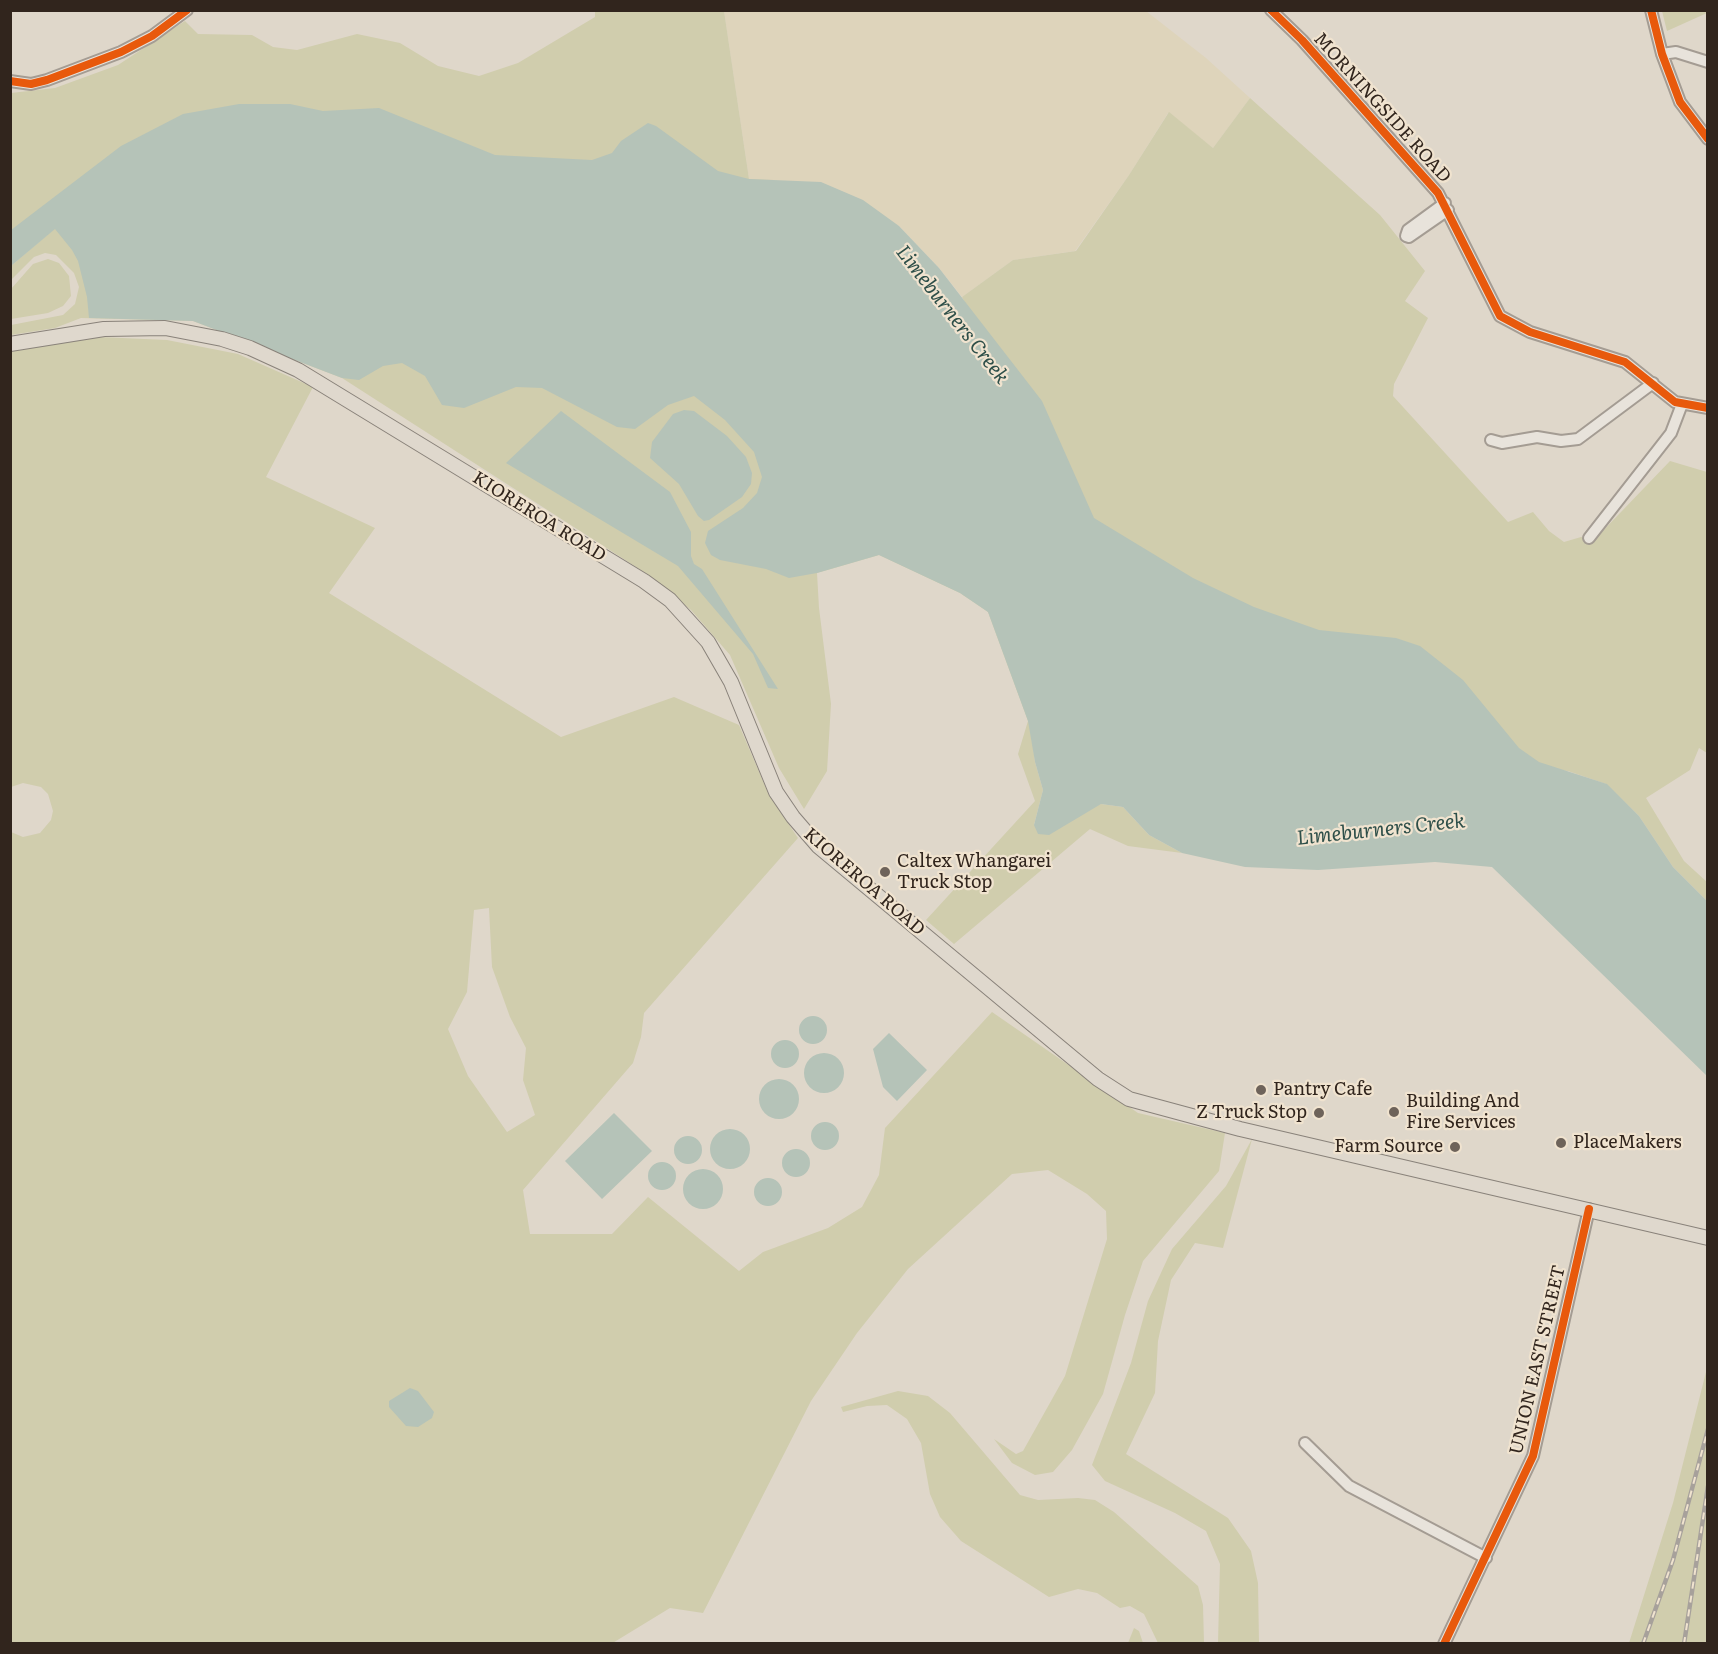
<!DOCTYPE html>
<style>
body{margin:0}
#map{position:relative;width:1718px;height:1654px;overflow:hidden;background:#dfd7ca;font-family:Literata,serif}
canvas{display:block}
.frame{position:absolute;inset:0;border:12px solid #31251d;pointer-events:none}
</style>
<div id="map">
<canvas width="1718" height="1654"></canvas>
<div class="frame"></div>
</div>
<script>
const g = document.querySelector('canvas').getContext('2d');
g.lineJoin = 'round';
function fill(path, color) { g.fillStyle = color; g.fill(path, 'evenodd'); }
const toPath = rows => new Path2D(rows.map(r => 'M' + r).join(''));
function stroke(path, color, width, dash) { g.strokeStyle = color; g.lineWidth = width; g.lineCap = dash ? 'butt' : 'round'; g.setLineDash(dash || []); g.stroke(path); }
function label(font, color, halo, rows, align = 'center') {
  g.font = font + ' Literata,serif'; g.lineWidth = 4.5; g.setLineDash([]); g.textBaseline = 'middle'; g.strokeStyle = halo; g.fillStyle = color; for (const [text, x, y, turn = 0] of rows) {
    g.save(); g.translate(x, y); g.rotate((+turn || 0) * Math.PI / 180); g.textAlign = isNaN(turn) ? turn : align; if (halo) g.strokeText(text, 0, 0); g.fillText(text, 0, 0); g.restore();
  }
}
const farmland = toPath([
 [724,11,1146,11,1206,58,1250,98,1213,148,1168,113,1129,175,1075,251,1013,260,962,297,939,268,899,226,749,179]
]);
const green = toPath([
 [595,11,724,11,749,179,774,180,261,231,23,223,11,230,11,93,55,88,118,65,185,21,198,34,252,35,273,47,297,50,357,34,400,43,438,66,479,76,518,63,595,17],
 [1662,11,1707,11,1707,13,1667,31],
 [1250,98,1380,215,1425,271,1405,301,1428,318,1394,384,1393,396,1508,522,1533,512,1549,531,1564,542,1581,537,1596,538,1670,461,1707,472,1707,753,1699,748,1690,770,1646,798,1684,861,1707,882,1707,901,1673,867,1639,816,1606,784,1568,771,1191,742,962,297,1013,260,1076,251,1129,175,1169,112,1213,148],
 [55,228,993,424,1035,762,1043,790,1034,825,1101,804,1123,807,1149,835,1182,853,1128,846,1090,829,954,944,926,920,1035,801,1018,754,1028,721,988,612,960,593,879,555,817,573,819,608,831,704,827,771,804,809,779,768,730,655,691,610,650,576,342,378,193,321,81,318,55,328,11,335,11,325,63,315,75,304,79,287,74,273,56,255,45,253,34,257,11,280,11,266],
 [48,259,59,263,69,276,71,296,63,306,48,313,11,319,11,289,33,264],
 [99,337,167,340,238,354,313,387,266,477,375,528,329,593,561,737,674,697,739,725,769,795,798,838,644,1013,641,1037,633,1063,523,1190,530,1234,612,1234,648,1197,739,1271,763,1252,828,1228,862,1207,879,1175,885,1128,992,1012,1138,1113,1225,1133,1219,1171,1143,1261,1125,1315,1103,1394,1072,1450,1053,1472,1035,1475,1012,1463,994,1439,1016,1454,1023,1451,1065,1376,1107,1239,1106,1211,1087,1194,1048,1170,1012,1174,908,1269,857,1333,811,1401,703,1613,670,1608,611,1644,11,1643,11,832,23,837,40,833,51,820,53,811,48,794,41,787,23,783,11,787,10,350],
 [489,908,492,967,510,1017,526,1048,523,1080,535,1115,507,1132,468,1076,448,1029,467,992,474,910],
 [1252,1139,1223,1248,1195,1243,1171,1280,1158,1341,1155,1393,1126,1454,1228,1518,1251,1551,1258,1583,1259,1643,1218,1643,1220,1564,1206,1531,1175,1513,1105,1481,1092,1465,1131,1363,1148,1301,1172,1249,1226,1186],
 [1707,1368,1707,1643,1629,1643,1673,1503],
 [898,1391,928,1396,950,1413,1020,1495,1038,1500,1078,1498,1095,1500,1114,1512,1198,1586,1203,1605,1204,1643,1158,1643,1144,1614,1130,1606,1120,1608,1097,1593,1078,1589,1049,1597,961,1541,940,1517,930,1494,921,1443,907,1419,887,1405,867,1406,843,1412,841,1407],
 [1134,1628,1139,1631,1143,1643,1128,1643]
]);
const water = toPath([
 [239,104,290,104,323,111,379,108,495,155,592,160,612,153,621,141,648,123,656,126,718,171,749,179,821,182,863,200,899,226,939,268,1042,401,1094,518,1193,578,1254,607,1319,630,1396,638,1420,646,1463,680,1519,748,1539,762,1607,784,1639,816,1673,867,1707,901,1707,1076,1492,867,1435,862,1318,870,1245,867,1182,853,1149,835,1123,807,1101,804,1049,835,1038,834,1034,825,1043,790,1035,762,1028,721,988,612,960,593,879,555,817,573,789,578,766,569,720,560,711,555,705,543,708,531,743,508,757,493,762,477,754,452,725,420,694,396,668,405,635,429,617,427,542,388,516,387,464,408,442,405,425,376,402,363,383,366,359,380,342,378,193,321,89,318,87,297,78,261,72,250,55,229,11,266,11,230,121,146,183,114],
 [684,410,694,411,727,436,746,457,752,473,751,484,742,497,709,520,704,521,698,516,679,484,650,458,652,442,673,414],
 [561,411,670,492,691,532,691,556,694,564,702,569,778,689,768,688,753,654,678,566,506,463],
 '799 1030a14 14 0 1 1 28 0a14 14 0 1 1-28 0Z',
 [889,1033,927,1070,897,1101,883,1087,873,1049],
 '771 1054a14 14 0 1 1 28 0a14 14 0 1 1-28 0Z',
 '804 1073a20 20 0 1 1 40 0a20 20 0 1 1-40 0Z',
 '759 1099a20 20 0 1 1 40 0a20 20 0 1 1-40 0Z',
 [614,1113,652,1151,602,1199,565,1161],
 '811 1136a14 14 0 1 1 28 0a14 14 0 1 1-28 0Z',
 '710 1149a20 20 0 1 1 40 0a20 20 0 1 1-40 0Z',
 '674 1150a14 14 0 1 1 28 0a14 14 0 1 1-28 0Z',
 '782 1163a14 14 0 1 1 28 0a14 14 0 1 1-28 0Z',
 '648 1176a14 14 0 1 1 28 0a14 14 0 1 1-28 0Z',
 '683 1189a20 20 0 1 1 40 0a20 20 0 1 1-40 0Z',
 '754 1192a14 14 0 1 1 28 0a14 14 0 1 1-28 0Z',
 [410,1388,418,1391,434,1412,432,1418,418,1427,406,1426,389,1407,389,1401]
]);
const minor = toPath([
 [1271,10,1302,40,1438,193,1500,316,1530,332,1625,362,1675,402,1708,408],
 [1651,10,1662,54,1680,102,1708,139],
 [1662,54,1676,52,1708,62],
 [10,81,31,84,47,80,121,52,152,36,187,10],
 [1445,203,1408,230,1406,236,1409,237,1448,210],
 [1491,440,1502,443,1537,437,1561,441,1578,439,1653,383],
 [1589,538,1671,433,1682,404],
 [1305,1443,1349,1486,1486,1558],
 [1444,1644,1533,1456,1589,1209]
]);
const major = toPath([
 [10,344,104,329,165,328,222,339,250,348,298,370,644,581,670,600,708,642,731,682,776,792,793,817,818,846,1098,1079,1129,1099,1240,1129,1708,1238]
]);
const rail = toPath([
 [1643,1644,1673,1560,1708,1429],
 [1684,1644,1708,1486]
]);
const cycleway = toPath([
 [1271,10,1302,40,1438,193,1500,316,1530,332,1625,362,1675,402,1708,408],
 [1651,10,1662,54,1680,102,1708,139],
 [10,81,31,84,47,80,121,52,152,36,187,10],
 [1444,1644,1533,1456,1589,1209]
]);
const markers = [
 [885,872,6,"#6e635a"],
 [1261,1090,6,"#6e635a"],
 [1394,1112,6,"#6e635a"],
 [1319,1113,6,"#6e635a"],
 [1561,1143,6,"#6e635a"],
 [1455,1147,6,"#6e635a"]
];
const streetNames = [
 ["MORNINGSIDE ROAD",1382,108,48],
 ["KIOREROA ROAD",539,517,32],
 ["KIOREROA ROAD",864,882,41],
 ["UNION EAST STREET",1538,1360,-77]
];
const poiNames = [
 ["Caltex Whangarei",897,862],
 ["Truck Stop",897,883],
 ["Pantry Cafe",1273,1090],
 ["Building And",1406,1102],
 ["Fire Services",1406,1123],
 ["Z Truck Stop",1307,1113,"right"],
 ["PlaceMakers",1573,1143],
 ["Farm Source",1443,1147,"right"]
];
const waterNames = [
 ["Limeburners Creek",952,315,52],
 ["Limeburners Creek",1381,830,-6]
];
fill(farmland, '#ded4bb');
fill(green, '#d0cdad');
fill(water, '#b5c3b8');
stroke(minor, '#a49c93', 14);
stroke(major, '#89827a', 16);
stroke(minor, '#e8e3db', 10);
stroke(major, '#dfd8cd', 14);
stroke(rail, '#a7a19b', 4.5);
stroke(rail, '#f0e3cf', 2, [7]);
stroke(cycleway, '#e8590c', 8);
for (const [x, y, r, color] of markers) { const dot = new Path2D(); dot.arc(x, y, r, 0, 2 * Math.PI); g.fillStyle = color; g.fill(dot); stroke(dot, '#f0e3cf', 2); }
label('18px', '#31251d', '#f0e3cf', streetNames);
label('18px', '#31251d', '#f0e3cf', poiNames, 'left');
label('italic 20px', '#2e4f49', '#f0e3cf', waterNames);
</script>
